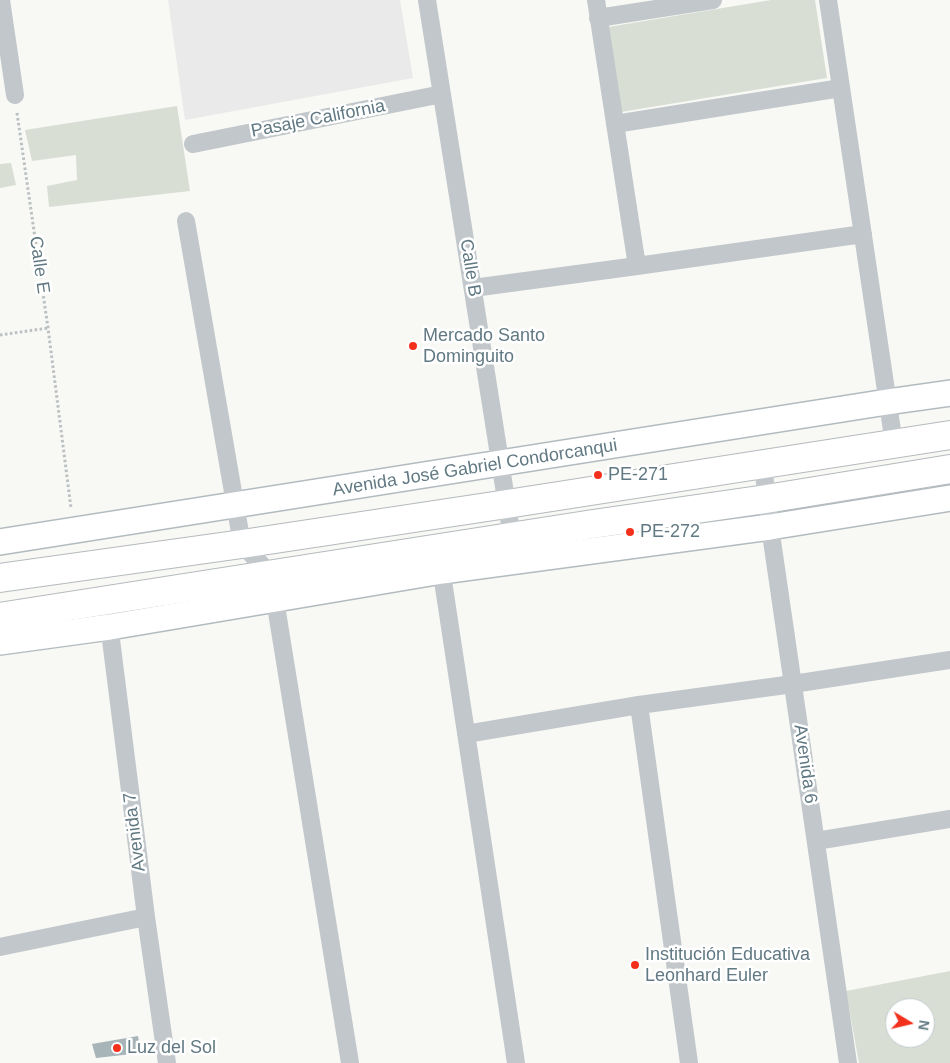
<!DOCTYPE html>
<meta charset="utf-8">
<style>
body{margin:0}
#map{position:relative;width:950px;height:1063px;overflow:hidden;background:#f8f8f5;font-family:Arial,sans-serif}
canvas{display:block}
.north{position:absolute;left:885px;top:998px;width:50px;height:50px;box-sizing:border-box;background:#fff;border:1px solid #c0c9cd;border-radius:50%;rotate:99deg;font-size:14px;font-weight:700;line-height:20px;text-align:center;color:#617983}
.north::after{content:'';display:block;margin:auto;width:18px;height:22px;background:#f2301c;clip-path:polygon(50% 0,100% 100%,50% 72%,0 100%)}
</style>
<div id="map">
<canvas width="950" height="1063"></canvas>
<div class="north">N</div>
</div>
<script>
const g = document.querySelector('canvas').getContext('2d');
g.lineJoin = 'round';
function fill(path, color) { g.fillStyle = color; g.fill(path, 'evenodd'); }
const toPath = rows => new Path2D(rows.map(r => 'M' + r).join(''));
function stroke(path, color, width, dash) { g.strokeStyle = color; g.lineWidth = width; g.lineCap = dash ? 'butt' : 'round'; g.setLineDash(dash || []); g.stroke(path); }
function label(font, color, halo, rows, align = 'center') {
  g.font = font + ' Arial,sans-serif'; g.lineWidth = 5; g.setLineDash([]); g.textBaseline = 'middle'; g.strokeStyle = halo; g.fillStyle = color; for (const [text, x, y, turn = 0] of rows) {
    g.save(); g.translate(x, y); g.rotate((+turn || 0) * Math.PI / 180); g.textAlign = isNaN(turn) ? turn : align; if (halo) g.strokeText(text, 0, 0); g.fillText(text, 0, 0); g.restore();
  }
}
const built = toPath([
 [168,0,400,0,413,78,185,120]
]);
const green = toPath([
 [771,0,815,0,827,78,621,112,608,27],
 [177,106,190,191,49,207,47,186,77,180,76,155,32,161,25,130],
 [11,163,16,185,0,188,0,164],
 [950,971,950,1063,859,1063,846,991],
 [895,1008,925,1008,925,1038,895,1038]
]);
const building = toPath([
 [138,1036,141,1053,96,1058,92,1044]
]);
const path = toPath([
 [17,113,48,328,71,508],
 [0,335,48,328]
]);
const street = toPath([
 [1,0,15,95],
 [427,0,512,537],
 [596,0,637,266],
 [828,0,894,444],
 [598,18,713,0],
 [615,124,841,88],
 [193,144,442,94],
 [186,221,242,544,271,575,350,1063],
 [473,288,637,266,863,234],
 [763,465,770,527,848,1063],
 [440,561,516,1063],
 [108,616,146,917,167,1063],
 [639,705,689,1063],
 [466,734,639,705,793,684,950,660],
 [816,841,950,819],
 [0,947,146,917]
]);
const secondary = toPath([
 [0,542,887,402,950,393],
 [0,642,110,627,442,571,770,527,950,498]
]);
const highway = toPath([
 [0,578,242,544,507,504,950,435],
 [0,617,593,524,766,499,950,469]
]);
const markers = [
 [413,346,5,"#f2301c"],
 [598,475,5,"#f2301c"],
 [630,532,5,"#f2301c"],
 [635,965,5,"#f2301c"],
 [117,1048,5,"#f2301c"]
];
const streetNames = [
 ["Pasaje California",318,119,-11],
 ["Calle E",39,265,82],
 ["Calle B",470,268,81],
 ["Avenida José Gabriel Condorcanqui",475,468,-9],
 ["Avenida 6",805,764,82],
 ["Avenida 7",135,832,-97]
];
const poiNames = [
 ["Mercado Santo",423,336],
 ["Dominguito",423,357],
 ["PE-271",608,475],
 ["PE-272",640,532],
 ["Institución Educativa",645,955],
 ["Leonhard Euler",645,976],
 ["Luz del Sol",127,1048]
];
fill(built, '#e9eae9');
fill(green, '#d9ded4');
fill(building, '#a7b4b8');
stroke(secondary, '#b3bbbf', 28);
stroke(highway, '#b4babd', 30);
stroke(path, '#bbc0c2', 3, [2.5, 2.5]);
stroke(street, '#c1c7ca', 18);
stroke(secondary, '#fff', 25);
stroke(highway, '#fff', 28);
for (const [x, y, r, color] of markers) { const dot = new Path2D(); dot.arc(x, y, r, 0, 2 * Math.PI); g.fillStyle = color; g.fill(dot); stroke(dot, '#fff', 2); }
label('18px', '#617983', '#fff', streetNames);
label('18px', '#617983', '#fff', poiNames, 'left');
</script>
